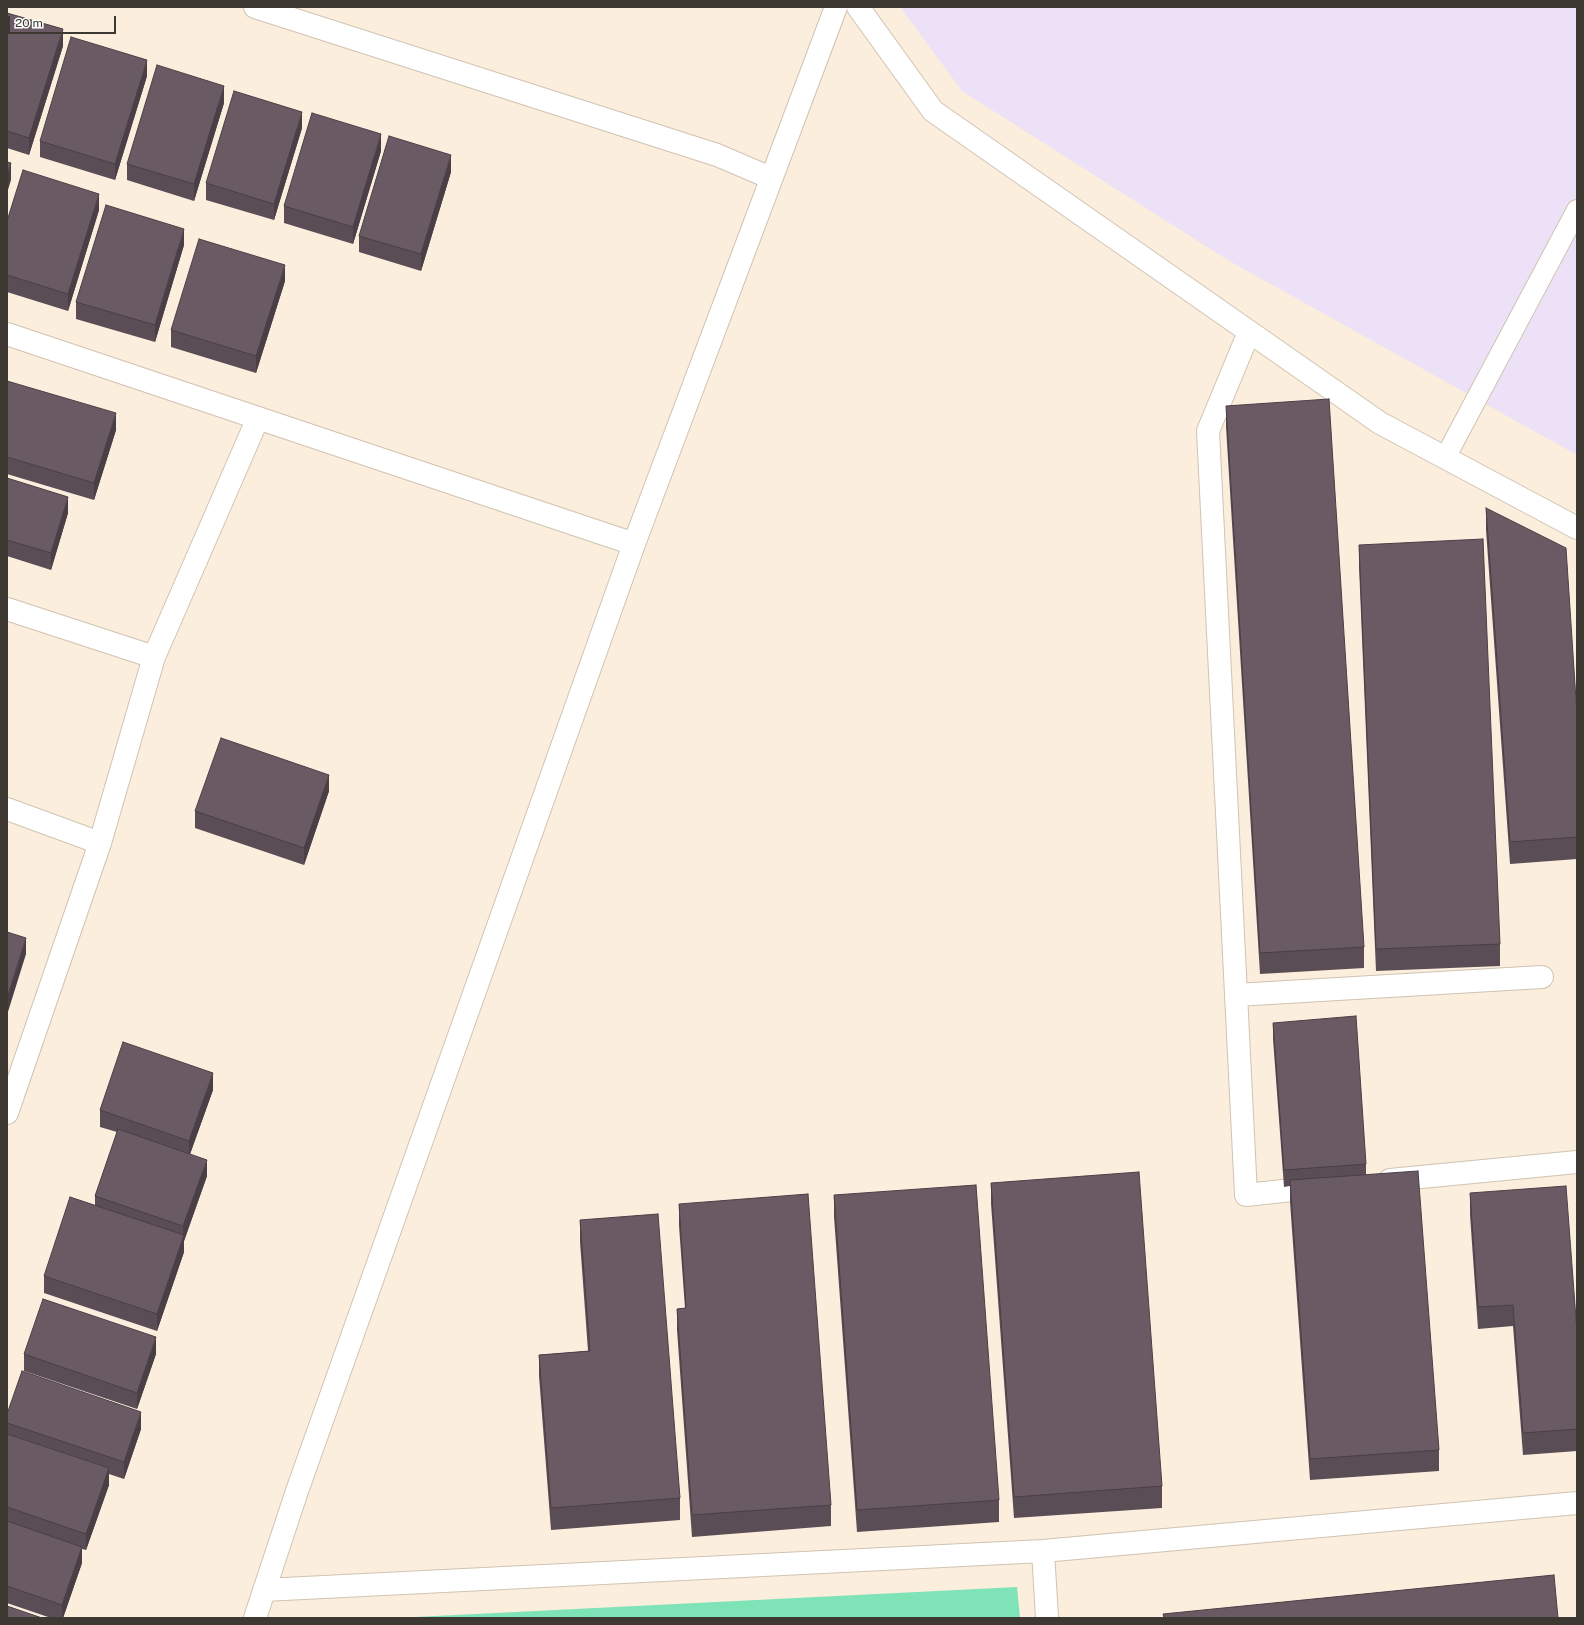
<!DOCTYPE html>
<style>
body{margin:0}
#map{position:relative;width:1584px;height:1625px;overflow:hidden;background:#fbeedd;font-family:"Public Sans",sans-serif}
canvas{display:block}
.frame{position:absolute;inset:0;border:8px solid #3d3831;pointer-events:none}
.scale{position:absolute;left:8px;top:16px;width:108px;height:18px;box-sizing:border-box;border:2px solid #3d3831;border-top:0;padding-left:5px;font-size:12px;line-height:14px;white-space:nowrap;color:#3d3831;-webkit-text-stroke:3px #fdfdfd;paint-order:stroke}
</style>
<div id="map">
<canvas width="1584" height="1625"></canvas>
<div class="frame"></div>
<div class="scale">20 m</div>
</div>
<script>
const g = document.querySelector('canvas').getContext('2d');
g.lineJoin = 'round';
function fill(path, color) { g.fillStyle = color; g.fill(path, 'evenodd'); }
const toPath = rows => new Path2D(rows.map(r => 'M' + r).join(''));
function stroke(path, color, width, dash) { g.strokeStyle = color; g.lineWidth = width; g.lineCap = dash ? 'butt' : 'round'; g.setLineDash(dash || []); g.stroke(path); }
const industrial = toPath([
 [900,7,1577,7,1577,455,1226,259,962,91]
]);
const green = toPath([
 [1017,1587,1020,1618,395,1618]
]);
const service = toPath([
 [1445,458,1577,210]
]);
const minor = toPath([
 [255,7,717,155,771,178],
 [1249,332,1208,431,1246,1195,1320,1187],
 [7,334,634,544],
 [7,609,154,657],
 [7,809,100,843],
 [1236,995,1542,977],
 [7,1113,100,843,154,657,258,418],
 [1390,1180,1577,1162],
 [1043,1551,1047,1618],
 [264,1590,1043,1551,1577,1503],
 [255,1618,297,1491,634,544,836,7]
]);
const tertiary = toPath([
 [858,7,933,111,1380,423,1577,528]
]);
const wall = toPath([
 [7,13,63,46,29,155,7,148],
 [147,76,115,180,40,157,40,141],
 [224,103,194,201,127,180,127,164],
 [302,128,274,220,206,200,206,183],
 [381,151,353,244,284,223,284,206],
 [451,172,421,271,359,252,359,236],
 [99,210,68,311,7,292,7,221],
 [184,245,155,342,76,319,76,302],
 [285,281,256,373,171,347,171,330],
 [7,381,116,430,94,500,7,474],
 [1226,406,1364,947,1364,968,1260,974,1226,427],
 [7,478,68,513,51,570,7,556],
 [1486,508,1577,715,1577,859,1510,864,1486,530],
 [1359,545,1500,944,1500,966,1376,971,1359,566],
 [329,791,304,865,195,828,195,811],
 [1273,1023,1366,1164,1366,1175,1439,1450,1439,1471,1310,1480,1290,1202,1290,1186,1284,1187,1273,1039],
 [213,1090,190,1154,207,1176,184,1241,184,1252,157,1331,44,1293,44,1276,95,1205,95,1196,117,1132,100,1127,100,1110],
 [991,1183,1162,1486,1162,1508,1014,1518,991,1204],
 [1470,1193,1577,1332,1577,1451,1523,1455,1513,1326,1478,1329,1470,1215],
 [834,1195,999,1500,999,1522,857,1532,834,1217],
 [679,1204,831,1505,831,1526,692,1537,677,1330,677,1309,685,1308,679,1226],
 [580,1220,680,1498,680,1520,551,1530,539,1376,539,1355,588,1351,580,1242],
 [24,1354,156,1354,137,1409,24,1371],
 [7,1414,141,1429,124,1479,109,1474,109,1485,86,1550,82,1549,82,1563,63,1618,51,1618,7,1603]
]);
const shadedWall = toPath([
 [63,29,63,46,29,155,29,138],
 [147,60,147,76,115,180,115,164],
 [224,86,224,103,194,201,194,184],
 [302,112,302,128,274,220,274,204],
 [381,134,381,151,353,244,353,227],
 [451,155,451,172,421,271,421,254],
 [11,163,11,180,7,193,7,176],
 [99,194,99,210,68,311,68,294],
 [184,229,184,245,155,342,155,325],
 [285,265,285,281,256,373,256,356],
 [116,413,116,430,94,500,94,483],
 [68,497,68,513,51,570,51,553],
 [329,775,329,791,304,865,304,848],
 [26,938,26,954,7,1015,7,998],
 [213,1073,213,1090,189,1157,189,1141],
 [207,1160,207,1176,184,1241,184,1252,157,1331,157,1314,183,1237,183,1226],
 [156,1337,156,1354,137,1409,137,1393],
 [141,1412,141,1429,124,1479,124,1462],
 [109,1468,109,1485,86,1550,86,1534],
 [82,1547,82,1563,63,1618,62,1618,62,1605]
]);
const building = toPath([
 [7,13,63,29,29,138,7,131,7,13],
 [71,37,147,60,115,164,40,141,71,37],
 [157,65,224,86,194,184,127,164,157,65],
 [234,91,302,112,274,204,206,183,234,91],
 [312,113,381,134,353,227,284,206,312,113],
 [389,136,451,155,421,254,359,236,389,136],
 [7,162,11,163,7,176,7,162],
 [23,170,99,194,68,294,7,275,7,221,23,170],
 [106,205,184,229,155,325,76,302,106,205],
 [199,239,285,265,256,356,171,330,199,239],
 [7,381,116,413,94,483,7,457,7,381],
 [1329,399,1364,947,1260,953,1226,406,1329,399],
 [7,478,68,497,51,553,7,540,7,478],
 [1486,508,1566,548,1577,715,1577,837,1510,842,1486,508],
 [1483,539,1500,944,1376,949,1359,545,1483,539],
 [221,738,329,775,304,848,195,811,221,738],
 [7,932,26,938,7,998,7,932],
 [1356,1016,1366,1164,1284,1170,1273,1023,1356,1016],
 [123,1042,213,1073,189,1141,100,1110,123,1042],
 [118,1129,207,1160,183,1226,95,1196,118,1129],
 [1418,1171,1439,1450,1310,1459,1290,1180,1418,1171],
 [1139,1172,1162,1486,1014,1497,991,1183,1139,1172],
 [976,1185,999,1500,857,1510,834,1195,976,1185],
 [1566,1186,1577,1332,1577,1429,1523,1433,1513,1305,1478,1307,1470,1193,1566,1186],
 [808,1194,831,1505,692,1515,677,1309,686,1308,679,1204,808,1194],
 [70,1197,184,1235,157,1314,44,1276,70,1197],
 [658,1214,680,1498,551,1508,539,1355,590,1351,580,1220,658,1214],
 [43,1299,156,1337,137,1393,24,1354,43,1299],
 [22,1371,141,1412,124,1462,7,1423,7,1414,22,1371],
 [7,1434,109,1468,86,1534,7,1507,7,1434],
 [7,1521,82,1547,62,1605,7,1586,7,1521],
 [1554,1575,1558,1618,1164,1618,1163,1614,1554,1575],
 [7,1606,42,1618,7,1618,7,1606]
]);
fill(industrial, '#ece1f6');
fill(green, '#7ee3b7');
stroke(service, '#d0c3b2', 22);
stroke(minor, '#d0c3b2', 24);
stroke(tertiary, '#d0c3b2', 24);
stroke(service, '#fff', 20);
stroke(minor, '#fff', 22);
stroke(tertiary, '#fff', 22);
fill(wall, '#5b4d56');
fill(shadedWall, '#4a3f46');
fill(building, '#6a5a64');
stroke(building, '#4a3f46', 1);
</script>
